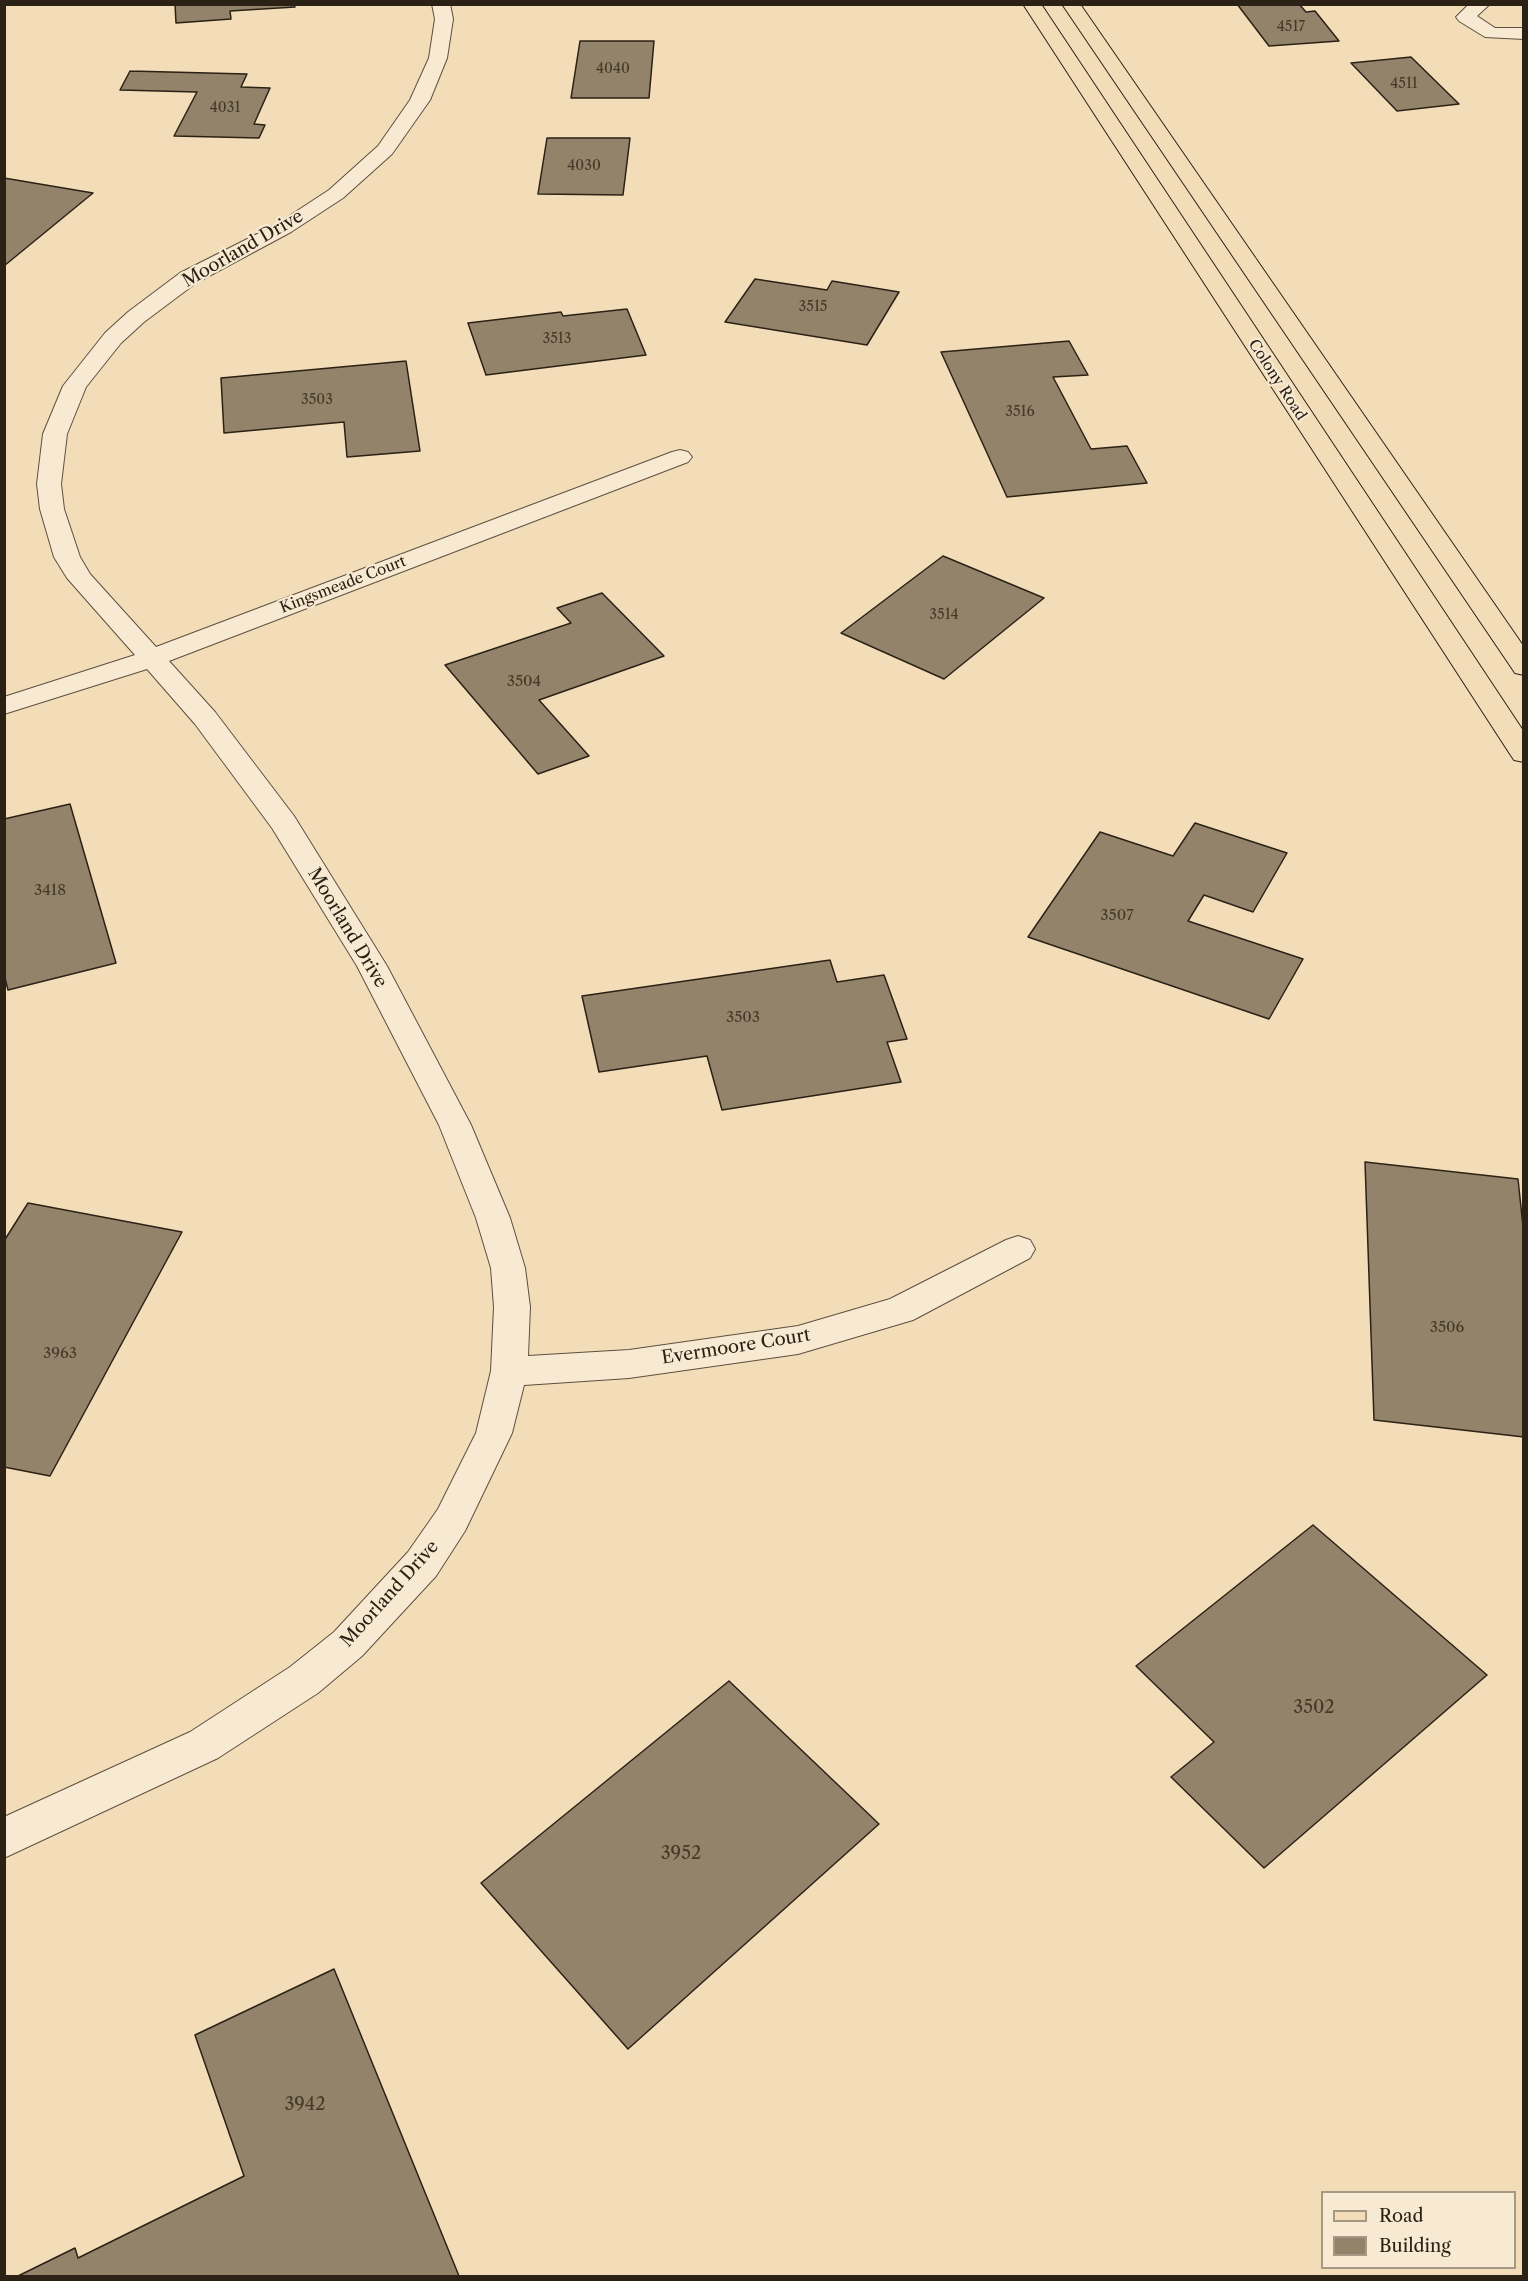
<!DOCTYPE html>
<style>
body{margin:0}
#map{position:relative;width:1528px;height:2281px;overflow:hidden;background:#f3ddb9;font-family:"Libre Caslon Text",serif}
canvas{display:block}
.frame{position:absolute;inset:0;border:6px solid #2b2115;pointer-events:none}
.legend{position:absolute;left:1321px;top:2191px;width:195px;height:78px;box-sizing:border-box;background:#f7e9d2;border:2px solid #a59986;margin:0;padding:8px 10px;list-style:none;font-size:18px;color:#2b2115}
.legend li{display:flex;align-items:center;gap:12px;height:30px}
.legend b{width:30px;border:2px solid #a59986}
</style>
<div id="map">
<canvas width="1528" height="2281"></canvas>
<div class="frame"></div>
<ul class="legend">
<li><b style="height:8px;background:#f3ddb9"></b>Road</li>
<li><b style="height:16px;background:#93836a"></b>Building</li>
</ul>
</div>
<script>
const g = document.querySelector('canvas').getContext('2d');
g.lineJoin = 'round';
function fill(path, color) { g.fillStyle = color; g.fill(path, 'evenodd'); }
const toPath = rows => new Path2D(rows.map(r => 'M' + r).join(''));
function stroke(path, color, width, dash) { g.strokeStyle = color; g.lineWidth = width; g.lineCap = dash ? 'butt' : 'round'; g.setLineDash(dash || []); g.stroke(path); }
function label(font, color, halo, rows, align = 'center') {
  g.font = font + ' "Libre Caslon Text",serif'; g.lineWidth = 4.5; g.setLineDash([]); g.textBaseline = 'middle'; g.strokeStyle = halo; g.fillStyle = color; for (const [text, x, y, turn = 0] of rows) {
    g.save(); g.translate(x, y); g.rotate((+turn || 0) * Math.PI / 180); g.textAlign = isNaN(turn) ? turn : align; if (halo) g.strokeText(text, 0, 0); g.fillText(text, 0, 0); g.restore();
  }
}
const building = toPath([
 [175,4,294,4,295,7,230,11,231,19,176,23,175,4],
 [1237,4,1299,4,1306,12,1315,11,1339,41,1269,46,1237,4],
 [580,41,654,41,649,98,571,98,580,41],
 [1411,57,1459,104,1397,111,1351,63,1411,57],
 [130,71,247,74,241,87,270,88,254,124,265,125,259,138,174,136,197,92,120,90,130,71],
 [547,138,630,138,623,195,538,194,547,138],
 [4,178,93,193,4,266,4,178],
 [755,279,827,290,832,281,899,292,867,345,725,322,755,279],
 [627,309,646,355,486,375,468,323,561,312,563,316,627,309],
 [1069,341,1088,375,1053,377,1091,449,1127,446,1147,483,1007,497,941,352,1069,341],
 [406,361,420,451,347,457,344,422,224,433,221,378,406,361],
 [943,556,1044,598,944,679,841,633,943,556],
 [602,593,664,656,539,700,589,756,538,774,445,665,571,623,557,608,602,593],
 [70,804,116,963,8,990,4,974,4,819,70,804],
 [1195,823,1287,853,1253,912,1204,895,1188,921,1303,959,1269,1019,1028,937,1100,832,1173,856,1195,823],
 [830,960,837,982,884,975,907,1039,887,1042,901,1082,722,1110,707,1056,599,1072,582,996,830,960],
 [1365,1162,1518,1179,1524,1236,1524,1437,1374,1420,1365,1162],
 [28,1203,182,1232,50,1476,4,1467,4,1241,28,1203],
 [1313,1525,1487,1675,1264,1868,1171,1777,1214,1742,1136,1666,1313,1525],
 [729,1681,879,1824,628,2049,481,1883,729,1681],
 [334,1969,459,2276,18,2276,75,2248,78,2258,244,2176,195,2035,334,1969]
]);
const minor = toPath([
 [432,4,450,4,453,19,447,58,430,100,392,154,343,198,291,232,196,283,144,322,121,343,86,387,67,434,61,484,64,509,80,557,90,574,156,647,672,452,680,450,688,452,692,457,688,462,169,661,215,712,294,816,387,966,471,1125,510,1218,525,1268,530,1307,528,1356,629,1350,798,1326,890,1299,1006,1240,1018,1236,1030,1240,1035,1249,1030,1258,913,1320,798,1354,629,1378,524,1385,512,1433,465,1531,436,1576,362,1656,318,1693,218,1758,4,1858,4,1817,190,1732,290,1667,334,1632,408,1552,438,1509,476,1433,491,1371,494,1307,491,1268,476,1218,439,1125,357,966,272,828,195,724,147,669,4,714,4,697,135,655,67,578,54,557,40,509,37,484,43,434,63,386,105,333,128,312,180,273,277,224,329,190,378,146,410,100,429,58,435,19,432,4],
 [1469,4,1490,4,1477,16,1495,28,1524,28,1524,39,1485,37,1459,21,1456,17,1469,4]
]);
const major = toPath([
 [1023,4,1041,4,1524,732,1524,762,1514,760,1510,754,1023,4],
 [1062,4,1080,4,1524,647,1524,675,1515,673,1511,667,1062,4]
]);
const farNumbernames = [
 ["4517",1291,27],
 ["4040",613,69],
 ["4511",1404,84],
 ["4031",225,108],
 ["4030",584,166],
 ["3515",813,307],
 ["3513",557,339],
 ["3503",317,400],
 ["3516",1020,412],
 ["3514",944,615]
];
const farStreetnames = [
 ["Colony Road",1277,380,57],
 ["Kingsmeade Court",343,585,-21]
];
const numberNames = [
 ["3504",524,682],
 ["3418",50,891],
 ["3507",1117,916],
 ["3503",743,1018],
 ["3506",1447,1328],
 ["3963",60,1354]
];
const streetNames = [
 ["Moorland Drive",243,249,-30],
 ["Moorland Drive",347,928,59],
 ["Evermoore Court",736,1347,-9],
 ["Moorland Drive",390,1594,-48]
];
const nearNumbernames = [
 ["3502",1314,1708],
 ["3952",681,1854],
 ["3942",305,2105]
];
fill(building, '#93836a');
stroke(building, '#2b2115', 1.5);
stroke(minor, '#5d503e', 2);
stroke(major, '#2b2115', 2);
fill(minor, '#f7e9d2');
fill(major, '#f3ddb9');
label('14px', '#453a2a', null, farNumbernames);
label('15px', '#2b2115', '#f7e9d2', farStreetnames);
label('15px', '#453a2a', null, numberNames);
label('18px', '#2b2115', '#f7e9d2', streetNames);
label('18px', '#453a2a', null, nearNumbernames);
</script>
